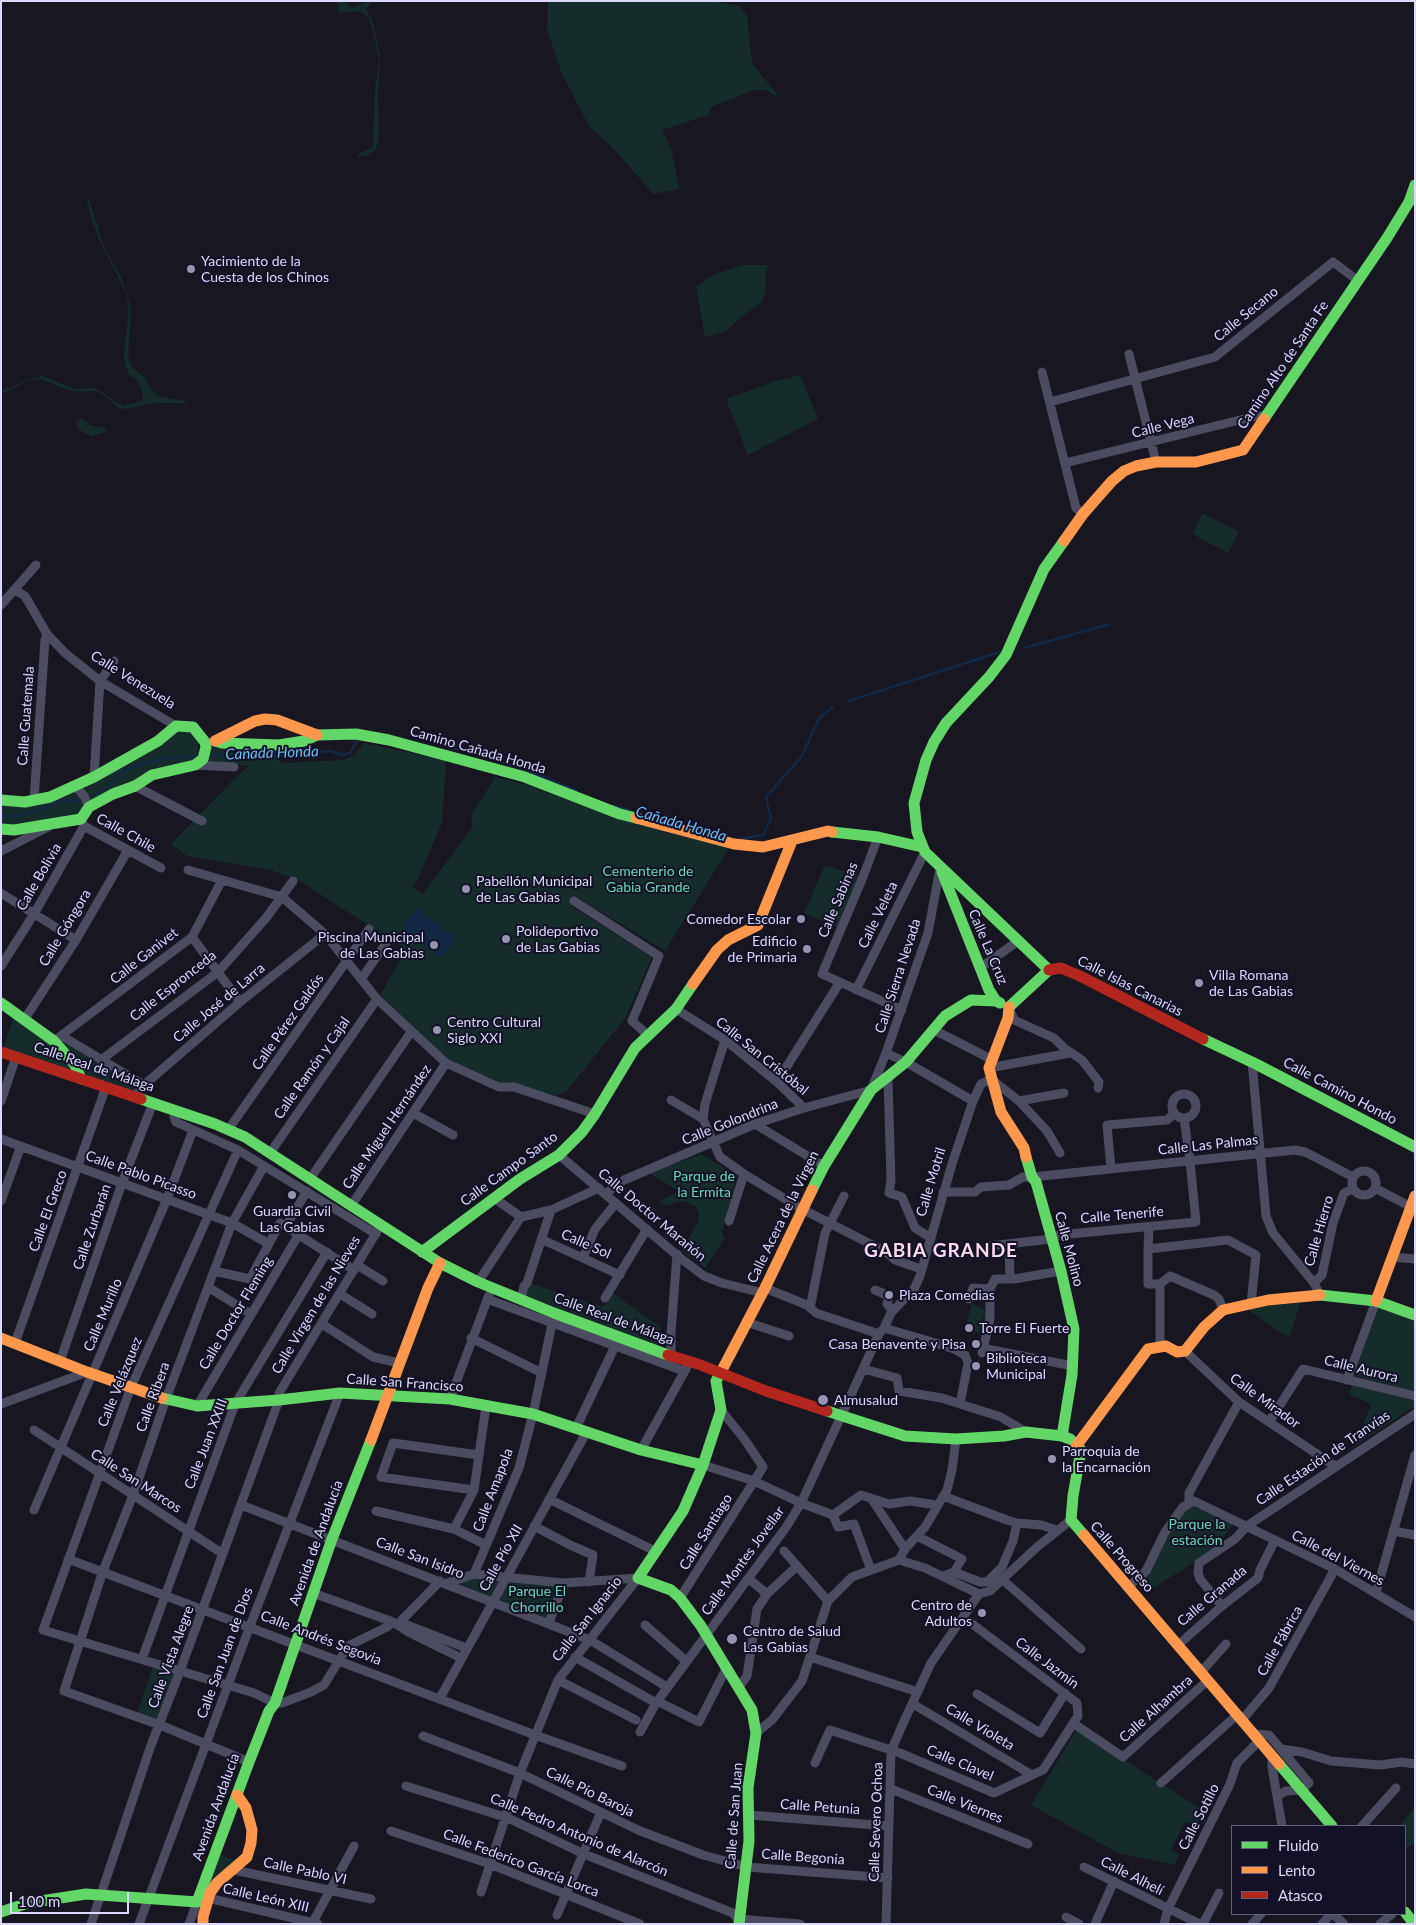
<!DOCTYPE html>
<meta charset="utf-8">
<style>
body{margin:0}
#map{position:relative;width:1416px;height:1925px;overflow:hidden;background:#171621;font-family:Lato,sans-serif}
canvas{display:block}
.frame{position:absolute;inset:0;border:2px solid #dbd9fc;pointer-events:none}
.legend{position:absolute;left:1231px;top:1825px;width:175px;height:90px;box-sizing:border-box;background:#131126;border:1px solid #63617c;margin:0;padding:6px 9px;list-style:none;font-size:15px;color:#dbd9fc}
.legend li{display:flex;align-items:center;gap:10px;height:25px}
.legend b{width:25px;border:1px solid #63617c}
.scale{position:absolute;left:10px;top:1892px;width:119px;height:22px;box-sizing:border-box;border:2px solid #dbd9fc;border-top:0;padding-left:6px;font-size:15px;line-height:18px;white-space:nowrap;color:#dbd9fc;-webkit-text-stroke:4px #131126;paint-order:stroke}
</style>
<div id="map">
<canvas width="1416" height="1925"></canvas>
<div class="frame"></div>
<ul class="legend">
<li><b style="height:6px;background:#63d668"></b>Fluido</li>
<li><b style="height:6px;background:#ff974d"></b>Lento</li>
<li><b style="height:6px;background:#b3261e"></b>Atasco</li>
</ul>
<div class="scale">100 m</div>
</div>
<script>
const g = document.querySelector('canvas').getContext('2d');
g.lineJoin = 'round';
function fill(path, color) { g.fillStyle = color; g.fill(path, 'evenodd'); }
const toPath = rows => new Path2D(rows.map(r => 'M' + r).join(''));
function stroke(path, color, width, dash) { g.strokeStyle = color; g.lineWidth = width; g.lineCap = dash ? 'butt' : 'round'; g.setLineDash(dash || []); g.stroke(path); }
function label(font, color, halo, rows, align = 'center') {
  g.font = font + ' Lato,sans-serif'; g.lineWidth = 4; g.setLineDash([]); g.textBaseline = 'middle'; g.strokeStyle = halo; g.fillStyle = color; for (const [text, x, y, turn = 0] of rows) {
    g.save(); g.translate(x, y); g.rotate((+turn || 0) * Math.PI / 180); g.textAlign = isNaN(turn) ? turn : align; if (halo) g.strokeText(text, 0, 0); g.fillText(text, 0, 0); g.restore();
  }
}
const green = toPath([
 [337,1,343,1,352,8,372,1,366,9,373,23,380,56,378,95,379,138,376,149,368,155,357,157,359,153,370,149,373,145,375,90,379,60,373,31,368,17,360,11,339,13],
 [548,1,719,1,720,3,739,6,747,15,752,63,780,98,766,90,754,90,711,107,709,115,662,130,671,148,679,189,653,194,614,149,589,126,562,74,547,29],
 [87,200,89,200,104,247,121,277,129,300,131,311,128,358,132,367,145,378,152,390,161,397,186,401,186,403,156,403,125,409,119,408,104,395,94,391,71,391,41,379,31,380,1,394,3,390,31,379,42,376,75,389,94,388,103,392,116,403,125,406,143,400,141,387,135,378,129,375,125,364,124,353,129,309,126,294,119,278,103,248,93,224],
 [743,265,769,265,765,275,766,289,763,300,724,332,705,337,696,287,713,275],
 [800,375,818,419,748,455,726,399,776,381],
 [81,418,90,425,104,428,108,431,93,436,85,434,77,427,76,422],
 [1203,513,1239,532,1228,553,1192,534],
 [177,732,190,732,198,742,198,750,201,751,197,758,93,803,84,787],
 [364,743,446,760,442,823,418,879,412,886,423,894,473,826,471,815,495,777,531,786,613,817,729,848,665,951,577,897,571,906,652,957,626,1017,566,1092,556,1095,500,1082,448,1059,380,995,403,955,404,950,402,947,300,881,271,870,187,856,171,844,235,778,249,766,209,762,207,761,210,747,213,745,279,748,282,755,279,763,344,760,354,755],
 [71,793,75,793,80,798,83,807,81,813,55,819,1,825,1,804],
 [825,865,861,877,838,928,804,913],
 [15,1013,54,1041,62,1036,144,1085,135,1097,2,1052],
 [701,1154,737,1175,722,1232,725,1238,705,1268,682,1251,699,1220,699,1215,696,1207,684,1201,676,1202,668,1206,659,1202,679,1191,649,1173],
 [530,1283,603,1307,612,1293,660,1326,664,1340,663,1344,660,1346,527,1296],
 [1300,1303,1289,1339,1287,1335,1285,1336,1246,1308],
 [972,1304,988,1311,989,1319,983,1317,979,1333,973,1331,974,1327,966,1325],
 [1378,1307,1415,1321,1415,1391,1354,1376],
 [1352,1385,1415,1401,1415,1406,1355,1446,1371,1404,1348,1394],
 [1195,1507,1201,1508,1233,1524,1223,1538,1226,1542,1152,1589,1142,1577,1183,1512,1189,1508],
 [476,1577,500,1580,490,1597,459,1584,459,1581],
 [508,1581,559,1586,547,1619,497,1599],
 [154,1663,180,1671,160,1725,136,1717],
 [1077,1729,1208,1814,1198,1826,1185,1822,1171,1849,1179,1855,1175,1865,1118,1853,1031,1805],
 [1415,1806,1415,1843,1405,1849,1405,1826,1400,1826],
 [216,1853,242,1862,201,1895]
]);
const water = toPath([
 [417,909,456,938,440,958,402,929]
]);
const stream = toPath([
 [1024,648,1110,624],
 [849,701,1000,652],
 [454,748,524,769,577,791],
 [210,755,282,755,330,751,342,755,350,753,357,741],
 [95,796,107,788,127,769,161,759,195,756],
 [617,806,629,810],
 [1,816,16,816,38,811,63,801,79,800],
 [740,839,763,835,771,819,766,797,802,756,819,718,833,707]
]);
const street = toPath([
 [1129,354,1156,462],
 [1042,372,1076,508,1083,514],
 [1050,402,1215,357,1333,262,1357,280],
 [1065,463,1256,416,1262,416,1266,419],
 [15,590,25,596,47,634,65,653,100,681,176,726],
 [1,605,36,565],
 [195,765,234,767],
 [94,777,100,681,114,661],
 [135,786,202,821],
 [73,787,79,790,84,796,89,807],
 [34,800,45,640,47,634],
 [82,821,84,826,161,868],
 [878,837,863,877,822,974,902,1010],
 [1,851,48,827],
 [188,870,282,897,325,934,377,999,446,1063,499,1087,514,1087,595,1114],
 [1,893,76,940],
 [574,901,659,956,632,1021,649,1036],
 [192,937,240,1002],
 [1,966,34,914,84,826],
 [980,968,1018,941],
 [361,979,387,942],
 [856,990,925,852],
 [676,1009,725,1040,777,1082,804,1108],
 [1010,1010,1014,1020,1054,1038,1064,1048,1082,1060,1099,1082,1098,1088],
 [24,1020,76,940,128,850],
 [934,1030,993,1060],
 [62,1036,144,1085],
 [725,1040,705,1104,703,1119,720,1157,744,1174,802,1209,886,1252,895,1260,921,1269],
 [54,1041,192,937,222,880],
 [886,1053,906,1062,973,1101],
 [101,1060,218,972,266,918,293,881],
 [1252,1062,1266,1216,1273,1233,1314,1283,1317,1289,1318,1295],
 [989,1068,1070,1053],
 [888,1078,891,1180,889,1193,902,1197,915,1228,931,1238],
 [777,1082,840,982],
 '1172 1106a12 12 0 1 1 24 0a12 12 0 1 1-24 0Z',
 [135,1097,144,1085,240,1002,325,934],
 [671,1100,703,1119],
 [1,1101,16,1057],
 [1019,1101,1064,1093],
 [176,1111,174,1117,176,1122,238,1150,376,1234],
 [413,1113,453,1135],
 [755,1124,824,1166],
 [228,1130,369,929],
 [1,1139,232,1223,269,1244],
 [238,1150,131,1387,43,1630,254,1693,275,1703,282,1703,311,1692,324,1685,348,1646,387,1627,393,1622],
 [270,1153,377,999],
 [559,1155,679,1257,704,1276,722,1283,763,1293],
 [1111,1169,1107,1125,1167,1120,1174,1114],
 '1352 1183a12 12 0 1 1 24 0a12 12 0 1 1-24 0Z',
 [310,1179,411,1032],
 [1375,1188,1411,1207],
 [943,1192,975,1192,981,1187,1009,1185,1023,1177,1032,1177,1295,1150,1305,1152,1317,1158,1353,1177],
 [605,1194,624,1180,755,1124,804,1108,871,1090,886,1053,928,933,940,868],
 [494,1198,521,1217,551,1210,599,1188],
 [1,1201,21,1146],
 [351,1206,446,1063],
 [729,1221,744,1174],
 [286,1226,307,1191],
 [541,1239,620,1275],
 [1009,1244,1010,1279],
 [989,1246,1051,1239,1059,1235,1196,1222,1190,1161,1184,1118],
 [1148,1249,1149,1227],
 [1392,1257,1415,1259],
 [583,1258,595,1229,616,1203],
 [357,1265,383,1281],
 [214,1271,250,1279,280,1223,354,1270],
 [478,1282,521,1217],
 [1314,1283,1322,1275,1333,1223,1344,1193,1353,1189],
 [1160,1284,1160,1347],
 [208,1287,251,1314],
 [765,1288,807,1305,816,1313,879,1334],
 [875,1290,889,1296,887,1304,891,1309,891,1313],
 [340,1294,372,1314],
 [605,1298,647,1229],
 [487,1299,684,1371],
 [969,1299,973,1288,990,1289],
 [521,1300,524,1286,527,1283,551,1210],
 [810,1308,825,1233,844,1196],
 [1223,1310,1219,1299,1214,1295,1170,1276,1160,1284,1148,1284,1148,1249,1228,1240,1256,1255,1251,1304],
 [746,1322,789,1336],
 [322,1324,373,1357,399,1363],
 [884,1328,929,1341,954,1349,965,1355,968,1363,960,1404,1001,1417,1026,1432],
 [471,1338,542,1373],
 [15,1343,106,1087],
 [983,1350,987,1349,1073,1366],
 [1185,1351,1239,1402,1335,1466],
 [982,1353,990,1319,990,1289,995,1279,1014,1279,1061,1271],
 [671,1356,671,1333,677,1254],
 [60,1361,122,1183,153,1103],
 [863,1369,897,1378,899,1391,942,1398,960,1404],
 [1347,1380,1376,1301],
 [450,1399,489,1295],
 [1,1404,87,1372],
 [197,1406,299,1234],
 [1269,1422,1303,1369,1415,1396],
 [576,1428,615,1346],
 [34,1430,223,1554],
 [641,1450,687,1367],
 [703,1465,754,1481,801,1503,833,1515,861,1495,889,1504,910,1501,937,1505],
 [474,1490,381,1477,393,1443,479,1455],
 [943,1496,1007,1520,1017,1523,1041,1525,1057,1530],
 [549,1499,655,1551],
 [873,1501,905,1549],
 [1189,1503,1189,1493,1239,1402],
 [241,1505,590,1640,667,1687],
 [34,1510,167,1199,193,1130],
 [376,1511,454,1529,486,1545],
 [833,1515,838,1527,854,1524,871,1570],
 [534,1526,570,1545,593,1555,589,1582],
 [454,1529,474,1490,486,1406],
 [1393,1531,1415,1535],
 [917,1536,962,1559,954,1572],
 [784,1551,828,1601],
 [68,1559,535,1735,622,1766],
 [899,1560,905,1549,925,1527,947,1490,952,1470,956,1439],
 [899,1560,925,1568,979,1594],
 [474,1574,519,1468,533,1414,552,1324],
 [943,1576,954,1572,980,1582,987,1582,1002,1567,1013,1541,1017,1523],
 [749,1579,767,1594],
 [1003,1580,1081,1649],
 [447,1583,474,1574,564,1583,638,1578],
 [1128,1587,1146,1571,1165,1532,1183,1507,1194,1501,1335,1569,1415,1617],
 [313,1593,393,1622,410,1633,461,1658],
 [1376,1593,1415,1455],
 [680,1598,763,1467,745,1440,721,1410],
 [1222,1606,1200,1579,1198,1573,1199,1563,1235,1539,1247,1526,1415,1414],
 [400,1622,440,1581],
 [402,1623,466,1648],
 [549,1623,564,1583],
 [645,1625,686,1661],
 [1178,1645,1222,1606,1258,1578,1260,1570,1275,1540],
 [575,1657,656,1703],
 [810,1657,918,1692],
 [142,1659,235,1404,327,1252],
 [1201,1672,1226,1644],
 [558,1680,636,1720],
 [739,1687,747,1676,757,1609,767,1594,797,1566],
 [977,1694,1040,1733,1065,1693],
 [440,1698,587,1431],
 [657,1701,699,1722,726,1669],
 [913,1704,1032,1775],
 [1242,1720,1269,1688,1335,1569],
 [1073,1723,1123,1757,1208,1680],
 [640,1732,656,1703,787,1526,801,1503,879,1334,884,1328,891,1313,914,1289,920,1276,952,1164,973,1101,981,1084,991,1079,1019,1101,1047,1131,1060,1153],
 [756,1733,772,1720,802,1681,828,1601,852,1577,899,1560],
 [1254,1734,1269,1735,1309,1783,1301,1790,1286,1791,1277,1796],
 [423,1736,520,1773,638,1830,703,1855,747,1867,888,1878],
 [1281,1749,1302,1752,1331,1761,1380,1765,1402,1762,1415,1764],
 [1272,1756,1272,1767,1282,1826],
 [249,1762,160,1725,64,1691,103,1571,133,1495,166,1399,232,1223,264,1166],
 [815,1763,830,1730,900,1753,994,1793,1043,1770,1078,1716,1077,1703,963,1617],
 [1161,1783,1237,1715],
 [406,1786,508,1818,584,1854,733,1913,738,1919,800,1924],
 [891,1789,1028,1844],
 [749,1815,889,1826],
 [1362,1826,1396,1788],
 [391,1831,490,1864,640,1924],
 [1084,1867,1200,1924],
 [234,1870,371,1899],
 [481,1892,520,1773,558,1680,638,1578],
 [208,1898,318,1924],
 [1333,1914,1344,1924],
 [557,1915,601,1812],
 [1066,1917,1079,1924],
 [91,1924,150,1748,180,1671,279,1400,279,1393,381,1225],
 [139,1924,250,1626,340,1393],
 [189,1924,197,1902],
 [312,1924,354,1846],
 [886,1924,891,1751,905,1719,931,1663,979,1594,990,1591,1037,1547,1071,1520],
 [1095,1924,1114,1881],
 [1164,1924,1168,1909,1230,1784,1237,1763,1259,1741],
 [1203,1924,1219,1893],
 [1252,1924,1261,1914],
 [1322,1924,1331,1914],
 [1380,1924,1392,1914]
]);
const fast = toPath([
 [1264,419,1387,238,1409,202,1415,185],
 [216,741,221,743,279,745,304,741,317,735,356,734,389,740,525,777,620,814,636,818],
 [1,800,25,802,50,797,94,777,158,741,176,726,193,727,205,742,206,747,203,759,195,765,152,775,135,786,113,794,89,807,81,819,14,830,1,829],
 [832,832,878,837,922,847],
 [942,872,989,990,996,1001,1000,1003],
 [1049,970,925,852,917,832,914,803,926,760,934,742,946,723,989,677,1006,655,1044,569,1064,541],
 [1,1003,54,1041,75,1065,81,1079],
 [1009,1007,1049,970],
 [1203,1039,1256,1064,1415,1147],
 [141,1099,215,1124,245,1137,440,1263,478,1282,554,1313,668,1355],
 [1026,1157,1032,1177,1036,1182,1061,1271,1074,1329,1072,1375,1062,1436],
 [812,1190,824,1166,871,1090,906,1062,945,1016,971,1000,996,1001],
 [422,1252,520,1179,559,1155,582,1132,595,1114,635,1048,676,1009,693,984],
 [1320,1295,1376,1301,1415,1315],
 [721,1372,716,1381,721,1410,703,1465,683,1511,638,1578,671,1590,680,1598,701,1626,752,1710,756,1733,748,1788,749,1841,739,1924],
 [162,1398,197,1406,279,1400,340,1393,450,1399,533,1414,641,1450,703,1465],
 [827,1411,905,1436,956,1439,1004,1436,1026,1432,1062,1436,1070,1439,1081,1450,1073,1496,1071,1520,1084,1535],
 [1279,1764,1332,1826],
 [1,1912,28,1903,86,1894,197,1902,249,1762,269,1711,275,1703,332,1539,371,1440],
 [1405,1912,1414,1924]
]);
const slow = toPath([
 [1064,541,1083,514,1112,481,1124,471,1136,466,1156,462,1196,462,1243,450,1264,419],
 [215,741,255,721,265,719,277,720,317,735],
 [636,818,734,844,763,847,828,831,832,832],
 [693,984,717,950,728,940,758,925,792,841],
 [1009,1007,1008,1018,989,1068,1001,1112,1024,1148,1026,1157],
 [1376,1301,1415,1196],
 [1,1338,87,1372,162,1398],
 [721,1372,765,1288,812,1190],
 [371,1440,428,1288,440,1263],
 [1077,1445,1148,1349,1166,1346,1177,1352,1185,1351,1204,1327,1223,1310,1268,1300,1320,1295],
 [1084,1535,1279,1764],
 [203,1924,203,1917,210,1893,217,1883,247,1857,251,1843,252,1830,246,1808,237,1795]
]);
const jam = toPath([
 [1049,970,1061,968,1080,976,1203,1039],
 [1,1052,141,1099],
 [668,1355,698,1364,766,1391,827,1411]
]);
const markers = [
 [191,269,5,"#9695af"],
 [466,889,5,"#9695af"],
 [801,919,5,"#9695af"],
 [506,939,5,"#9695af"],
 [434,945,5,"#9695af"],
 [807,949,5,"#9695af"],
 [1199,983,5,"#9695af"],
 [437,1030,5,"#9695af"],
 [292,1195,5,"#9695af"],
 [889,1295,5,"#9695af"],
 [969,1328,5,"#9695af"],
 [976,1344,5,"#9695af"],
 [976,1366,5,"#9695af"],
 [823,1400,6,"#9695af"],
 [1052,1459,5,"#9695af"],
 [982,1613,5,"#9695af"],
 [732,1639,6,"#9695af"]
];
const poiNames = [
 ["Yacimiento de la",201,261],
 ["Cuesta de los Chinos",201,277],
 ["Pabellón Municipal",476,881],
 ["de Las Gabias",476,897],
 ["Comedor Escolar",791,919,"right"],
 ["Polideportivo",516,931],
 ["de Las Gabias",516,947],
 ["Piscina Municipal",424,937,"right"],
 ["de Las Gabias",424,953,"right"],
 ["Edificio",797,941,"right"],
 ["de Primaria",797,957,"right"],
 ["Villa Romana",1209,975],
 ["de Las Gabias",1209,991],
 ["Centro Cultural",447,1022],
 ["Siglo XXI",447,1038],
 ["Guardia Civil",292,1211,"center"],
 ["Las Gabias",292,1227,"center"],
 ["Plaza Comedias",899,1295],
 ["Torre El Fuerte",979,1328],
 ["Casa Benavente y Pisa",966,1344,"right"],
 ["Biblioteca",986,1358],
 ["Municipal",986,1374],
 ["Almusalud",834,1400],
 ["Parroquia de",1062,1451],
 ["la Encarnación",1062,1467],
 ["Centro de",972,1605,"right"],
 ["Adultos",972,1621,"right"],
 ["Centro de Salud",743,1631],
 ["Las Gabias",743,1647]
];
const streetNames = [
 ["Calle Secano",1246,314,-39],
 ["Camino Alto de Santa Fe",1283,365,-56],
 ["Calle Vega",1163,426,-14],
 ["Calle Venezuela",133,680,32],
 ["Calle Guatemala",26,716,-86],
 ["Camino Cañada Honda",478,750,16],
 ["Calle Chile",126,833,29],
 ["Calle Bolivia",39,877,-60],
 ["Calle Sabinas",838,900,-67],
 ["Calle Veleta",878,915,-64],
 ["Calle Góngora",65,928,-59],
 ["Calle La Cruz",988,947,67],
 ["Calle Ganivet",144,956,-38],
 ["Calle Sierra Nevada",898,976,-72],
 ["Calle Espronceda",173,986,-38],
 ["Calle Islas Canarias",1130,986,27],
 ["Calle José de Larra",219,1003,-40],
 ["Calle Pérez Galdós",288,1022,-55],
 ["Calle San Cristóbal",762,1056,39],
 ["Calle Real de Málaga",94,1067,19],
 ["Calle Ramón y Cajal",312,1068,-55],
 ["Calle Camino Hondo",1340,1091,28],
 ["Calle Golondrina",730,1122,-22],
 ["Calle Miguel Hernández",387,1127,-56],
 ["Calle Las Palmas",1208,1145,-6],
 ["Calle Campo Santo",509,1169,-36],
 ["Calle Pablo Picasso",141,1175,20],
 ["Calle Motril",931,1182,-73],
 ["Calle El Greco",48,1211,-70],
 ["Calle Doctor Marañón",652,1215,40],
 ["Calle Tenerife",1122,1215,-5],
 ["Calle Acera de la Virgen",783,1217,-64],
 ["Calle Zurbarán",92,1227,-71],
 ["Calle Hierro",1319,1231,-74],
 ["Calle Sol",586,1244,24],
 ["Calle Molino",1069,1249,75],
 ["Calle Virgen de las Nieves",316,1305,-59],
 ["Calle Doctor Fleming",236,1313,-59],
 ["Calle Murillo",103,1315,-67],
 ["Calle Real de Málaga",614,1319,20],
 ["Calle Aurora",1361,1369,14],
 ["Calle Velázquez",120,1382,-68],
 ["Calle San Francisco",405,1383,4],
 ["Calle Ribera",153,1397,-70],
 ["Calle Mirador",1265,1401,36],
 ["Calle Juan XXIII",206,1444,-69],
 ["Calle Estación de Tranvías",1323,1458,-34],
 ["Calle San Marcos",136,1481,33],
 ["Calle Amapola",493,1490,-69],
 ["Calle Santiago",706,1532,-58],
 ["Avenida de Andalucía",316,1543,-70],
 ["Calle Progreso",1122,1557,49],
 ["Calle San Isidro",420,1558,21],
 ["Calle Pío XII",501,1558,-61],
 ["Calle del Viernes",1338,1558,28],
 ["Calle Montes Jovellar",743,1561,-54],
 ["Calle Granada",1212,1596,-40],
 ["Calle San Ignacio",587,1619,-52],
 ["Calle Andrés Segovia",321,1638,21],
 ["Calle Fábrica",1280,1641,-61],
 ["Calle San Juan de Dios",225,1653,-70],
 ["Calle Vista Alegre",171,1657,-70],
 ["Calle Jazmín",1047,1663,37],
 ["Calle Alhambra",1156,1709,-42],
 ["Calle Violeta",980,1727,31],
 ["Calle Clavel",960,1763,23],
 ["Calle Pío Baroja",590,1792,26],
 ["Calle Viernes",965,1804,22],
 ["Avenida Andalucía",216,1807,-70],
 ["Calle Petunia",820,1807,4],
 ["Calle de San Juan",734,1816,-86],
 ["Calle Sotillo",1199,1817,-63],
 ["Calle Severo Ochoa",876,1822,-88],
 ["Calle Pedro Antonio de Alarcón",579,1835,23],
 ["Calle Begonia",803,1857,4],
 ["Calle Federico García Lorca",521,1863,21],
 ["Calle Pablo VI",305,1871,12],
 ["Calle Alhelí",1132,1876,27],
 ["Calle León XIII",266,1898,13]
];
const parkNames = [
 ["Cementerio de",648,871],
 ["Gabia Grande",648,887],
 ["Parque de",704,1176],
 ["la Ermita",704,1192],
 ["Parque la",1197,1524],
 ["estación",1197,1540],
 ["Parque El",537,1591],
 ["Chorrillo",537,1607]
];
const waterNames = [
 ["Cañada Honda",272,753,-2],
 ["Cañada Honda",681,824,16]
];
const districtNames = [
 ["GABIA GRANDE",941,1251]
];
fill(green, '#152c2b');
fill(water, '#122845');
stroke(stream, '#122845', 2.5);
stroke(street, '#4c4c61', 9);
stroke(fast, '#63d668', 11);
stroke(slow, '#ff974d', 11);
stroke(jam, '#b3261e', 11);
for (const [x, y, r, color] of markers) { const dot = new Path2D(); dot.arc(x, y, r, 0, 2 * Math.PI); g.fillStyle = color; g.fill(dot); stroke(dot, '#131126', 2); }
label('14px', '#dbd9fc', '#131126', poiNames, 'left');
label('14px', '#dbd9fc', '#131126', streetNames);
label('14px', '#69d8b6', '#131126', parkNames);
label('italic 15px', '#6ebef5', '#131126', waterNames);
g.letterSpacing = '1px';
label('bold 19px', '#fcdbf2', '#131126', districtNames);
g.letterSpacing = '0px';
</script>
